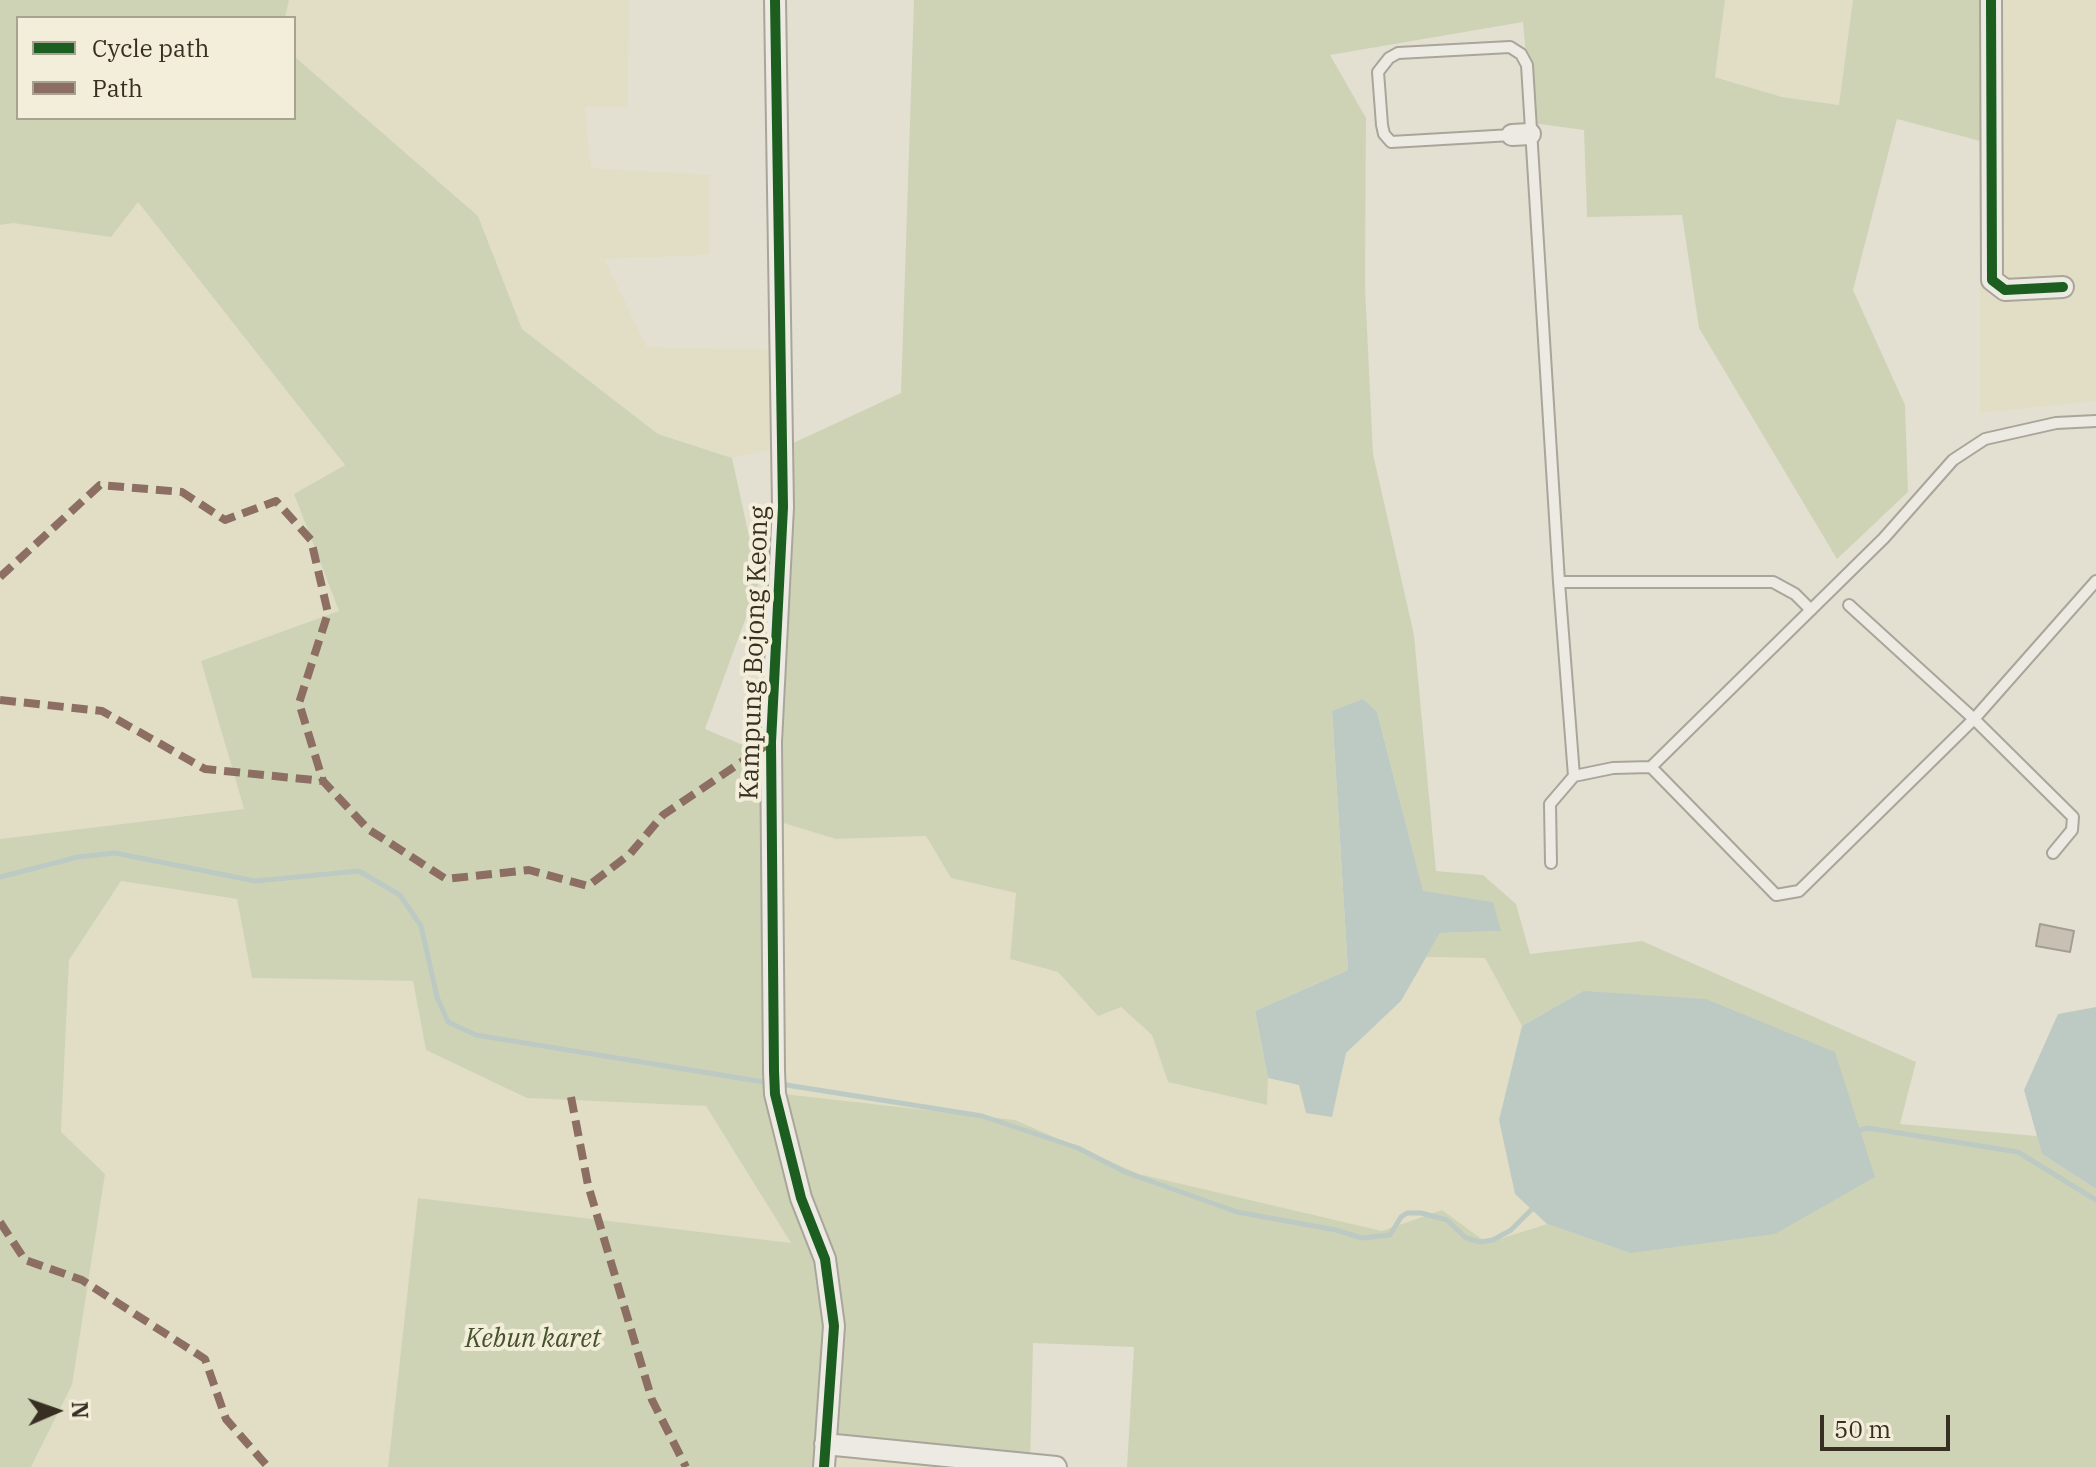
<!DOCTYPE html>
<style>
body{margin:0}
#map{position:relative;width:2096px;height:1467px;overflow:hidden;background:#e3e0d2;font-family:"IBM Plex Serif",serif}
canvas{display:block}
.legend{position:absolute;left:16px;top:16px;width:280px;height:104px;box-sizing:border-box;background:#f3eeda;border:2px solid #a8a291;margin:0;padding:10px 14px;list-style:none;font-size:24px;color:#382f23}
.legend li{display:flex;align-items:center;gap:16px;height:40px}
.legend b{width:40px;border:2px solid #a8a291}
.north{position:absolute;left:16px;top:1371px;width:80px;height:80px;-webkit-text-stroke:6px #f3eeda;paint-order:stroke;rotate:88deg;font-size:22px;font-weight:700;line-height:32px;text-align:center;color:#382f23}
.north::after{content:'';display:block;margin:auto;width:28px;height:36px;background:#382f23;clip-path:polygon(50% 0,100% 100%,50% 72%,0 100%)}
.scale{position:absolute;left:1820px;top:1415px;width:130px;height:36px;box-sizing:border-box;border:4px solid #382f23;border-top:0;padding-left:10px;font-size:24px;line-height:28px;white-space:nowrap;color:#382f23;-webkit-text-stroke:6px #f3eeda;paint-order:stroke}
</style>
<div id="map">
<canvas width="2096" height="1467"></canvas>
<ul class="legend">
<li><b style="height:10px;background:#1b5e20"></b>Cycle path</li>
<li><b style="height:10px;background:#8d6e63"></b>Path</li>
</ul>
<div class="north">N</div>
<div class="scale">50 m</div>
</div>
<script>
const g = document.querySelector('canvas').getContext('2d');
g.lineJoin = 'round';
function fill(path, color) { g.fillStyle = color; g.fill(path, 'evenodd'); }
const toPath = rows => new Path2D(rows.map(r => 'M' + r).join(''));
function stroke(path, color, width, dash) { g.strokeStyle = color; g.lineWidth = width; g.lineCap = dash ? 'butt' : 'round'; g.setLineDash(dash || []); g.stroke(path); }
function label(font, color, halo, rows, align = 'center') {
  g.font = font + ' "IBM Plex Serif",serif'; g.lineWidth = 8; g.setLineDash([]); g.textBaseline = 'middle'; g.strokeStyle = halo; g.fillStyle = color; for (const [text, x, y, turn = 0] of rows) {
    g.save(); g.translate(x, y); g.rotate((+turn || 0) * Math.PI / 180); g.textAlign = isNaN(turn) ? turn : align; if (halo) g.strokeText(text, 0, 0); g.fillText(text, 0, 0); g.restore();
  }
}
const farmland = toPath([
 [289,0,629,0,628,107,585,107,591,168,710,175,709,255,604,259,647,347,785,350,789,445,732,458,658,434,522,329,478,216,294,56,294,18,285,18],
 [1725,0,1853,0,1839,105,1782,97,1715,76],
 [1979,0,2096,0,2096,401,1980,413],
 [138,201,346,466,294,495,339,611,201,661,244,809,0,839,0,225],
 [777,820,836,839,926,836,951,878,1017,893,1010,959,1058,972,1098,1016,1120,1006,1152,1035,1168,1082,1266,1105,1268,1078,1299,1085,1332,1116,1346,1053,1401,1002,1426,957,1485,958,1522,1026,1499,1120,1515,1194,1547,1224,1487,1243,1441,1211,1382,1231,1139,1174,1015,1120,775,1093],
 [121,881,237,899,253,978,413,981,426,1050,706,1106,792,1244,419,1198,388,1467,31,1467,72,1385,61,1132,69,960],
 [820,1440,1030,1467,818,1467]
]);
const green = toPath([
 [0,0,289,0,285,18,18,18,18,118,294,118,294,56,478,216,522,329,658,434,732,458,759,582,705,729,776,759,789,445,901,393,914,0,1725,0,1715,77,1782,97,1839,105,1853,0,1979,0,1980,141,1897,119,1853,290,1905,405,1908,492,1837,559,1699,328,1682,215,1587,217,1584,130,1532,123,1523,22,1330,55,1366,118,1365,286,1373,454,1414,635,1436,871,1483,875,1516,904,1530,954,1642,941,1916,1062,1900,1124,2037,1136,2042,1154,2096,1189,2096,1467,1127,1467,1134,1347,1033,1343,1030,1465,820,1440,818,1467,388,1467,418,1198,791,1243,706,1106,527,1098,426,1050,413,981,252,978,237,899,121,881,69,960,61,1132,105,1174,72,1385,31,1467,0,1467,0,839,244,809,201,661,339,611,294,494,345,465,138,202,111,237,13,223,0,225],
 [1332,711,1377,712,1423,892,1493,902,1500,931,1440,933,1426,957,1485,958,1522,1026,1583,991,1630,1253,1547,1224,1487,1243,1442,1210,1382,1231,1139,1174,1015,1120,775,1093,777,821,836,839,926,836,951,878,1016,893,1010,959,1058,972,1098,1016,1121,1007,1152,1035,1168,1082,1267,1105,1268,1078,1255,1011,1348,970]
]);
const water = toPath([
 [1363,699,1377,712,1423,891,1493,902,1501,931,1440,933,1401,1001,1346,1053,1332,1117,1306,1113,1299,1085,1268,1078,1255,1011,1348,970,1332,711],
 [1583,991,1706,999,1835,1052,1875,1177,1775,1234,1630,1253,1547,1224,1515,1194,1499,1120,1522,1026],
 [2096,1007,2096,1189,2042,1154,2024,1090,2058,1014]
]);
const stream = toPath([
 [0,877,78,857,115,853,255,881,359,871,400,895,421,926,437,997,448,1022,476,1035,770,1083],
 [780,1084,982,1116,1078,1148,1125,1172,1237,1212,1336,1230,1362,1238,1390,1235,1401,1217,1407,1213,1421,1213,1447,1220,1466,1238,1480,1242,1493,1240,1511,1230,1536,1205],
 [1853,1132,1868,1128,2018,1152,2096,1200]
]);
const building = toPath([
 [2040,924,2074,931,2070,952,2036,946,2040,924]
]);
const lane = toPath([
 [1512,135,1391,142,1384,134,1382,125,1378,72,1389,58,1398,53,1510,47,1521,54,1527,65,1559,582,1574,776,1613,768,1651,767,1776,895,1799,891,1974,719,2096,581],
 [1559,582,1773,582,1795,594,1811,610],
 [1849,605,1974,719,2073,817,2072,830,2053,853],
 [1651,767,1884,538,1953,460,1985,439,2056,423,2096,421],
 [1551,863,1550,804,1574,776]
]);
const street = toPath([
 [775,0,783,507,771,742,774,1071,775,1094,801,1198,825,1259,834,1326,824,1467],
 [1991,0,1992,280,2005,290,2063,287],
 [1512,135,1530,134],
 [825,1444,1056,1467]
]);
const quiet = toPath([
 [0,577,100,485,182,492,225,520,276,501,311,540,328,613,299,703,323,781],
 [0,700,102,711,205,769,323,781,368,829,446,879,529,870,588,886,630,854,663,815,771,742],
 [571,1097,588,1185,652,1400,686,1467],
 [0,1222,25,1260,82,1280,205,1359,226,1419,268,1467]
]);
const cycleway = toPath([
 [775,0,783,507,771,742,774,1071,775,1094,801,1198,825,1259,834,1326,824,1467],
 [1991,0,1992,280,2005,290,2063,287]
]);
const streetNames = [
 ["Kampung Bojong Keong",755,653,-88]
];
const parkNames = [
 ["Kebun karet",533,1339]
];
fill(farmland, '#e1dec5');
fill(green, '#cfd3b6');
fill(water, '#bccac3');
stroke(stream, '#bccac3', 5);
fill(building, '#c7c0b3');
stroke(building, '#a49d91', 2);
stroke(lane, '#a9a59a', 14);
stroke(street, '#a9a59a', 24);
stroke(lane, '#eceae3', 10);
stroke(street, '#eceae3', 20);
stroke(quiet, '#8d6e63', 8, [16, 8]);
stroke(cycleway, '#1b5e20', 10);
label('26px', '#382f23', '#f3eeda', streetNames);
label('italic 26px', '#45522c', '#f3eeda', parkNames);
</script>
